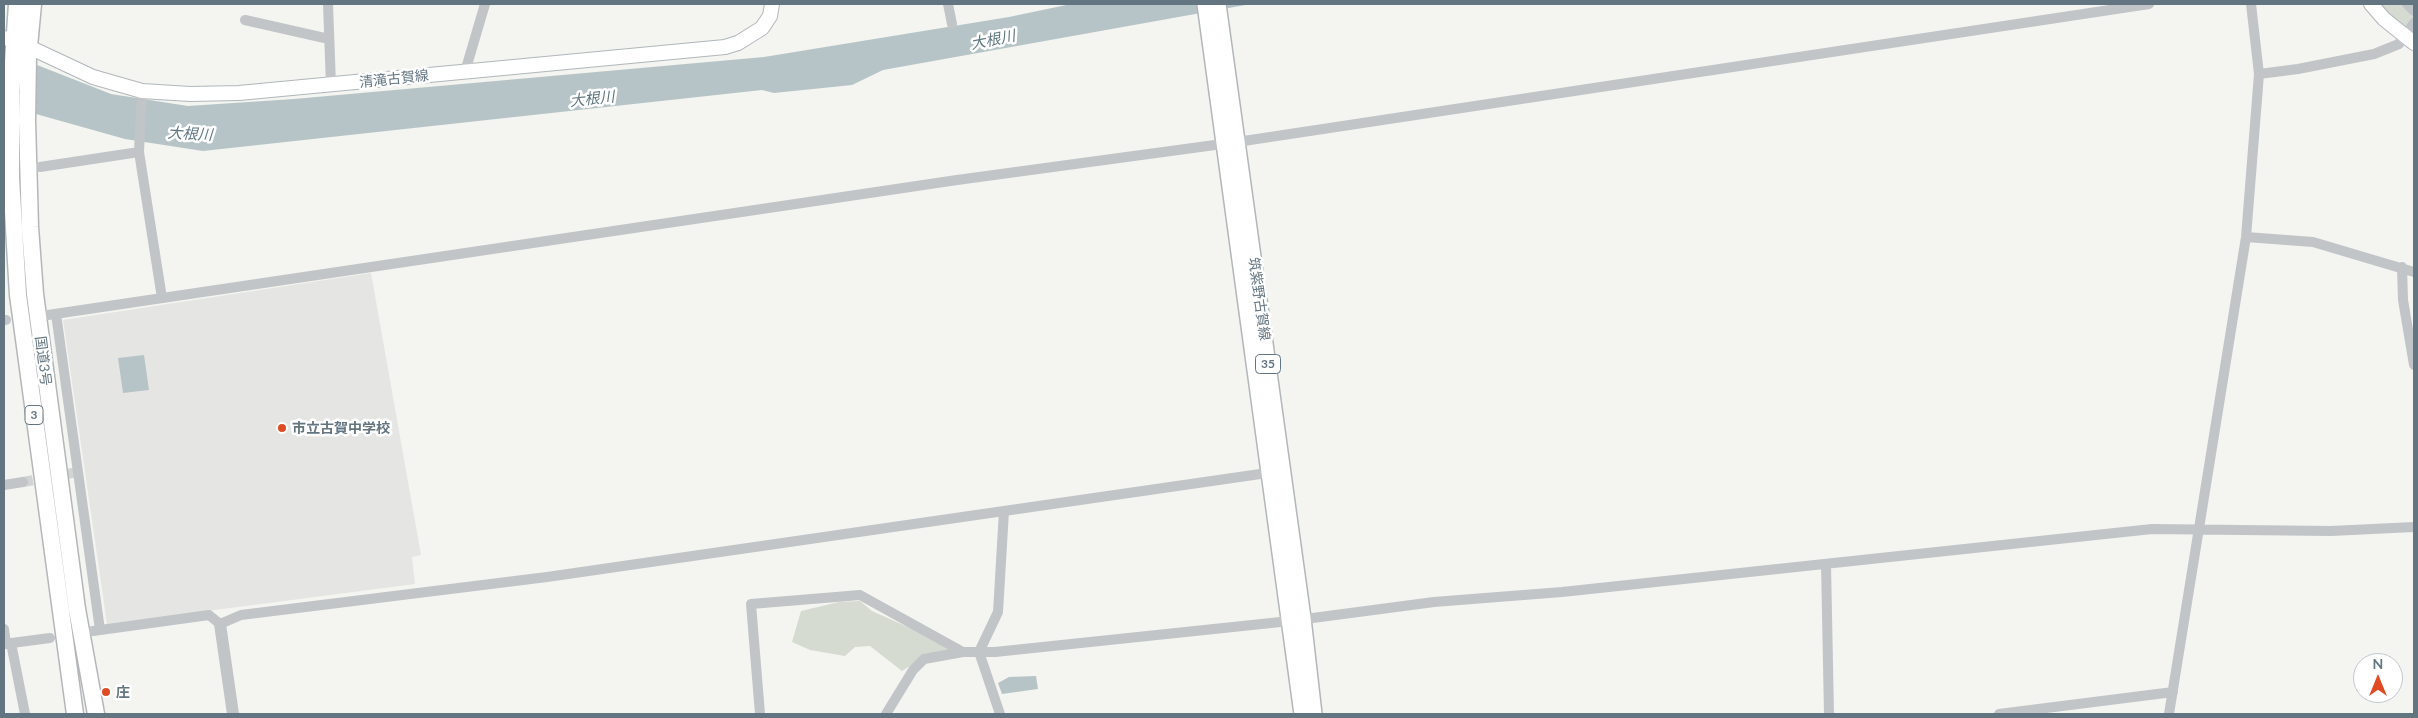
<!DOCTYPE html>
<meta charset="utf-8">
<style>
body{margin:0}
#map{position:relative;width:2418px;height:718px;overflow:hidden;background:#f4f4f0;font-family:Lato,sans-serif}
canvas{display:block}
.frame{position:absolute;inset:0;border:5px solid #637581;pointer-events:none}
.north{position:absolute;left:2353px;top:653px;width:50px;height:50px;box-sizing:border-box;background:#fff;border:1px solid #c1c8cd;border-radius:50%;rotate:0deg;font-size:14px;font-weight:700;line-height:20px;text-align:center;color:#637581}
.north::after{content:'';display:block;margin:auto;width:18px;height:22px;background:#e14b24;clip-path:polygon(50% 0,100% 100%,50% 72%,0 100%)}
</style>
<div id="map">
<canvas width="2418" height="718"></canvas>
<div class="frame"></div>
<div class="north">N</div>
</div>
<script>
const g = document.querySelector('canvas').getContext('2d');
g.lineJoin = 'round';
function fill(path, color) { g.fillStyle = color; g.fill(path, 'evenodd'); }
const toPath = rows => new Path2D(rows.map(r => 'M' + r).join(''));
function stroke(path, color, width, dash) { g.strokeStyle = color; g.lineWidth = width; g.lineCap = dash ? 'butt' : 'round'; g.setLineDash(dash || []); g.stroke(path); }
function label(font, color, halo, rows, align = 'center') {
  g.font = font + ' Lato,"Noto Sans JP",sans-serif'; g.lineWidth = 5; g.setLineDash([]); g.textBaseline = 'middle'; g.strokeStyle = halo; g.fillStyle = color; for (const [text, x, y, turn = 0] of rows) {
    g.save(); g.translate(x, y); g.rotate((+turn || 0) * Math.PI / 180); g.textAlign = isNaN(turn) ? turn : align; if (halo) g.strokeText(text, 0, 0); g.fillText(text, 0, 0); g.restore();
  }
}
const built = toPath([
 [371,273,421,555,412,557,415,584,107,624,63,320]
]);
const green = toPath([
 [2378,4,2402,4,2414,15,2413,19,2405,30],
 [860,601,872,611,948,645,948,650,927,655,902,671,870,646,855,647,845,656,810,650,792,642,801,611,839,602]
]);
const water = toPath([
 [1071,4,1251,4,883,70,852,85,774,93,762,90,203,151,125,139,4,105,4,52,111,94,188,106,294,99,764,57,1009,17],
 [144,355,149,390,123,393,118,358],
 [1036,676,1038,689,1002,694,998,683,1009,677]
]);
const minorTunnel = toPath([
 [23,482,78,472]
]);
const minor = toPath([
 [328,4,331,85],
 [948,4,952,24],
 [2407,4,2414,11],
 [245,20,329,39],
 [468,72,467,65,485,4],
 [2259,74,2298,69,2374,54,2399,44,2414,23],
 [142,91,139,152,162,298],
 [40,167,139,152],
 [2246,237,2313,242,2414,272],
 [2402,267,2403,300,2414,365],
 [56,314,100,630],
 [48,315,957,180,1237,142,2149,4],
 [4,320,6,320],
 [4,485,23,482],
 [1826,564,1829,714],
 [4,629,6,644],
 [93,631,209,615,220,624,241,615,547,577,1274,472],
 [11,643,25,714],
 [4,644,50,638],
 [760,714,751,604,860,595,963,652],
 [886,714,913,670,924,659,963,652,995,652,1290,621,1434,602,1562,592,2152,529,2331,531,2414,527],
 [1000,714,979,652,998,612,1004,511],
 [1999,714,2173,692],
 [2169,714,2246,237,2259,74,2251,4]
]);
const tertiary = toPath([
 [220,624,233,714]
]);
const secondary = toPath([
 [2371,4,2384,19,2414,43],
 [4,38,14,40,93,77,142,91,190,94,239,93,725,47,738,43,762,28,770,16,772,4]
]);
const primary = toPath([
 [1205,4,1302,714],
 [1218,4,1303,618,1314,714]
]);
const trunk = toPath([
 [17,4,11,91,11,178,18,295,75,714],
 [33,4,28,57,27,121,30,227,35,294,77,609,96,714]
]);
const markers = [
 [282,428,5,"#e14b24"],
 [106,692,5,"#e14b24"]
];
const shields = [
 [1268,364,25],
 [34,415,18]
];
const shieldNames = [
 ["35",1268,364],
 ["3",34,415]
];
const streetNames = [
 ["清滝古賀線",394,79,-6],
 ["筑紫野古賀線",1259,299,82],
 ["国道3号",43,361,83]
];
const poiNames = [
 ["市立古賀中学校",292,428],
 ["庄",116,692]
];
const waterNames = [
 ["大根川",993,40,-11],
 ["大根川",592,99,-6],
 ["大根川",190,134,3]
];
fill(built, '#e5e6e4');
fill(green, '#d5dbd1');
fill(water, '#b7c4c7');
stroke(minorTunnel, '#d0d4d4', 10, [10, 5]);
stroke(secondary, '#b1b7bb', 16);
stroke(primary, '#b2b7ba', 18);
stroke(trunk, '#b4b7ba', 19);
stroke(minor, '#c1c5c8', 10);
stroke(tertiary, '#c1c5c8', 12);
stroke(secondary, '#fff', 14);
stroke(primary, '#fff', 15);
stroke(trunk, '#fff', 16);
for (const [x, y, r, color] of markers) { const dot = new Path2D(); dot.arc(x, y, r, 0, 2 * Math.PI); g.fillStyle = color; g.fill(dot); stroke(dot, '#fff', 2); }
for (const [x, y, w] of shields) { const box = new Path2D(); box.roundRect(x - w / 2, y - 9.5, w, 19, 4); g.fillStyle = '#fff'; g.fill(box); stroke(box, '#637581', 1); }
label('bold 12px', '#637581', null, shieldNames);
label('14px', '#637581', '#fff', streetNames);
label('bold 14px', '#637581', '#fff', poiNames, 'left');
label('italic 15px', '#5f777f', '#fff', waterNames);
</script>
